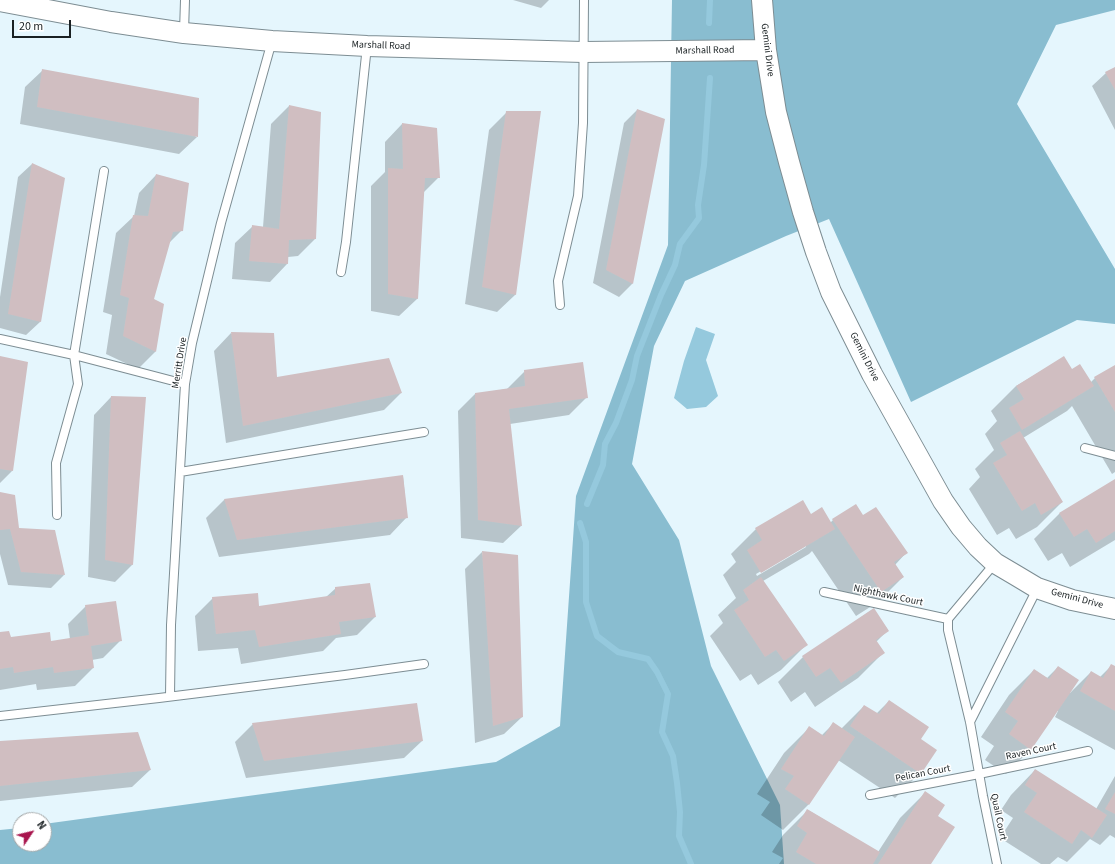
<!DOCTYPE html>
<style>
body{margin:0}
#map{position:relative;width:1115px;height:864px;overflow:hidden;background:#e5f6fd;font-family:"Source Sans 3",sans-serif}
canvas{display:block}
.north{position:absolute;left:12px;top:812px;width:40px;height:40px;box-sizing:border-box;background:#fff;border:1px solid #a3a6a7;border-radius:50%;rotate:55deg;font-size:11px;font-weight:700;line-height:16px;text-align:center;color:#1a2123}
.north::after{content:'';display:block;margin:auto;width:14px;height:18px;background:#a8154d;clip-path:polygon(50% 0,100% 100%,50% 72%,0 100%)}
.scale{position:absolute;left:12px;top:20px;width:59px;height:18px;box-sizing:border-box;border:2px solid #1a2123;border-top:0;padding-left:5px;font-size:12px;line-height:14px;white-space:nowrap;color:#1a2123;-webkit-text-stroke:3px #fff;paint-order:stroke}
</style>
<div id="map">
<canvas width="1115" height="864"></canvas>
<div class="north">N</div>
<div class="scale">20 m</div>
</div>
<script>
const g = document.querySelector('canvas').getContext('2d');
g.lineJoin = 'round';
function fill(path, color) { g.fillStyle = color; g.fill(path, 'evenodd'); }
const toPath = rows => new Path2D(rows.map(r => 'M' + r).join(''));
function stroke(path, color, width, dash) { g.strokeStyle = color; g.lineWidth = width; g.lineCap = dash ? 'butt' : 'round'; g.setLineDash(dash || []); g.stroke(path); }
function label(font, color, halo, rows, align = 'center') {
  g.font = font + ' "Source Sans 3",sans-serif'; g.lineWidth = 3; g.setLineDash([]); g.textBaseline = 'middle'; g.strokeStyle = halo; g.fillStyle = color; for (const [text, x, y, turn = 0] of rows) {
    g.save(); g.translate(x, y); g.rotate((+turn || 0) * Math.PI / 180); g.textAlign = isNaN(turn) ? turn : align; if (halo) g.strokeText(text, 0, 0); g.fillText(text, 0, 0); g.restore();
  }
}
const forest = toPath([
 [672,0,1115,0,1115,10,1056,25,1017,104,1115,269,1115,324,1077,320,911,402,829,219,786,236,685,281,654,346,632,464,679,540,711,666,780,805,784,864,0,864,0,830,20,828,20,844,44,844,44,824,496,762,560,726,576,496,668,245]
]);
const water = toPath([
 [696,327,715,334,706,360,718,396,706,407,687,409,674,398,684,361]
]);
const shadow = toPath([
 [513,0,549,0,541,8],
 [1115,68,1115,130,1092,86,1106,73],
 [43,70,197,137,179,154,20,124,25,87],
 [289,106,320,113,315,239,298,256,288,257,287,264,270,282,232,279,235,243,253,226,263,227,271,124],
 [637,110,663,120,632,284,619,297,593,283,624,123],
 [507,112,539,112,515,295,497,312,465,304,489,130],
 [402,124,439,177,423,193,417,299,399,316,371,311,371,186,385,172,385,142],
 [32,164,64,179,40,322,26,335,0,328,0,297,18,177],
 [156,175,182,230,168,244,153,299,163,305,155,352,138,369,106,354,112,315,103,312,116,233,134,216,139,193],
 [231,333,276,379,401,393,384,410,226,443,214,351],
 [0,357,26,363,12,471,0,483],
 [1063,358,1071,370,1090,383,1095,378,1115,366,1115,472,1112,474,1072,406,1067,411,1023,438,1062,502,1037,527,1016,539,1009,528,997,535,969,489,980,477,975,469,994,450,985,434,997,421,991,411,1016,386],
 [525,371,587,397,569,415,510,424,521,526,503,543,461,538,458,411,475,394,507,389],
 [111,397,132,565,115,582,88,577,94,415],
 [403,476,407,517,390,535,219,557,206,518,224,500],
 [1115,480,1115,540,1070,567,1062,553,1048,561,1034,539,1059,514],
 [0,493,18,529,64,575,51,588,8,585,0,554],
 [810,515,830,523,833,520,863,517,906,553,895,565,903,577,878,602,856,616,812,551,809,554,763,581,806,645,781,670,758,685,751,674,740,681,710,636,723,623,718,615,736,598,723,575,736,562,731,554,756,529],
 [806,545,806,547,757,576,756,574],
 [482,552,522,717,504,734,475,743,465,569],
 [336,588,375,617,357,635,336,638,323,651,241,664,238,648,198,651,195,616,213,598,258,607,326,597],
 [86,606,121,640,103,658,92,660,93,668,75,686,37,690,36,684,0,690,0,633,10,639,50,642,70,639,68,624],
 [873,609,888,630,876,642,883,653,858,678,815,707,805,692,791,702,778,682,803,657],
 [1112,665,1115,667,1115,750,1055,717,1058,711,1057,710,1031,749,1006,774,985,760,994,746,981,737,1009,695,1034,670,1047,678,1058,667,1070,693,1091,672,1100,677],
 [889,701,920,740,920,773,895,798,838,760,808,805,783,830,761,815,770,802,757,794,784,753,809,728,821,736,833,724,841,729,864,706,876,714],
 [253,724,422,741,404,758,246,778,235,742],
 [0,742,150,770,132,787,0,801],
 [1035,770,1096,809,1115,776,1115,838,1110,835,1100,845,1090,839,1067,862,1058,857,1050,864,1041,864,1000,838,1013,818,1001,810,1011,795],
 [925,793,937,816,930,864,779,864,783,858,772,852,783,835,808,810,878,852,900,818]
]);
const stream = toPath([
 [709,23,710,0],
 [587,504,603,465,605,444,616,423,632,380,637,356,661,295,675,265,680,244,699,218,698,205,704,165,710,78],
 [580,523,586,542,586,602,597,636,618,652,648,659,657,672,668,694,662,732,673,756,677,783,680,812,679,836,691,864]
]);
const building = toPath([
 [1115,67,1115,90,1105,72],
 [42,69,199,98,198,137,37,107],
 [289,105,321,112,316,239,289,240,288,264,249,261,252,225,279,229],
 [637,109,665,119,633,284,606,270],
 [506,111,541,111,516,295,482,287],
 [402,123,437,128,440,178,425,178,418,299,388,294,388,168,403,169],
 [32,163,65,178,41,322,8,314],
 [156,174,189,183,183,231,173,232,154,299,164,304,156,352,123,336,129,298,120,295,133,215,148,216],
 [231,332,274,333,277,377,389,358,402,393,243,426],
 [0,356,28,362,13,471,0,469],
 [1064,356,1072,369,1080,364,1094,386,1022,430,1009,408,1024,399,1016,386],
 [583,362,588,398,509,409,522,526,478,520,475,393,525,386,524,370],
 [1115,365,1115,412,1094,377],
 [111,396,146,397,133,565,105,560],
 [1020,431,1063,502,1041,515,1035,503,1022,511,993,463,1007,455,1000,443],
 [403,475,408,518,237,540,224,499],
 [1115,479,1115,531,1096,543,1087,529,1074,537,1059,513],
 [0,492,15,495,19,528,55,530,65,575,21,572,10,529,0,530],
 [803,500,811,514,822,507,835,529,761,573,747,550,762,540,755,528],
 [856,504,863,515,876,507,908,553,894,562,904,577,881,592,832,519],
 [482,551,518,555,523,717,493,726],
 [761,577,808,645,784,661,776,650,765,657,734,610,749,600,743,590],
 [370,583,376,617,339,622,341,634,259,647,255,630,216,634,212,597,258,593,259,606,335,595,335,587],
 [116,601,122,641,91,646,94,668,54,673,53,667,14,673,13,667,0,669,0,632,9,631,11,637,50,632,51,641,89,635,85,605],
 [874,608,889,631,876,640,885,653,841,683,830,668,816,677,802,656],
 [1111,664,1115,666,1115,711,1080,691,1091,671,1103,678],
 [1058,666,1079,680,1031,750,1009,734,1018,721,1005,712,1034,669,1049,679],
 [889,700,929,727,921,739,937,750,921,774,850,726,864,705,879,714],
 [417,703,423,741,264,761,252,723],
 [833,722,855,737,809,805,785,789,794,776,781,769,809,726,824,736],
 [138,732,151,770,0,786,0,741],
 [1035,769,1107,815,1092,838,1081,830,1072,844,1024,812,1037,793,1025,785],
 [925,791,945,805,938,816,955,827,931,864,878,864],
 [1115,792,1115,814,1105,809],
 [807,809,880,852,873,864,816,864,796,852,807,833,797,826]
]);
const service = toPath([
 [184,32,185,0],
 [341,272,346,242,367,46],
 [560,305,558,281,578,196,583,123,584,0],
 [0,339,74,355,185,384],
 [1085,448,1115,456],
 [180,472,424,432],
 [57,515,56,463,78,384,74,355,104,171],
 [995,563,948,619,948,630,970,722,983,796,997,864],
 [824,592,948,619],
 [170,696,171,625,185,384,192,343,221,223,272,41],
 [0,716,159,698,345,675,424,664],
 [970,722,1037,589],
 [870,795,979,774,1088,751]
]);
const tertiary = toPath([
 [762,0,766,50,776,112,789,162,803,212,816,252,831,292,872,374,943,501,961,527,978,547,995,563,1017,576,1037,588,1072,600,1115,609],
 [0,1,111,22,184,33,272,41,367,46,583,52,766,50]
]);
const streetNames = [
 ["Marshall Road",381,46,2],
 ["Gemini Drive",767,50,83],
 ["Marshall Road",705,51,-1],
 ["Gemini Drive",864,357,63],
 ["Merritt Drive",180,363,-81],
 ["Nighthawk Court",888,596,12],
 ["Gemini Drive",1077,599,15],
 ["Raven Court",1031,752,-12],
 ["Pelican Court",923,774,-11],
 ["Quail Court",998,817,78]
];
fill(forest, '#89bdd0');
fill(water, '#95c9dd');
fill(shadow, '#0003');
stroke(stream, '#95c9dd', 6);
fill(building, '#d0bec1');
stroke(service, '#7d8d93', 10);
stroke(tertiary, '#7d8d93', 22);
stroke(service, '#fff', 8);
stroke(tertiary, '#fff', 20);
label('10px', '#1a2123', '#fff', streetNames);
</script>
